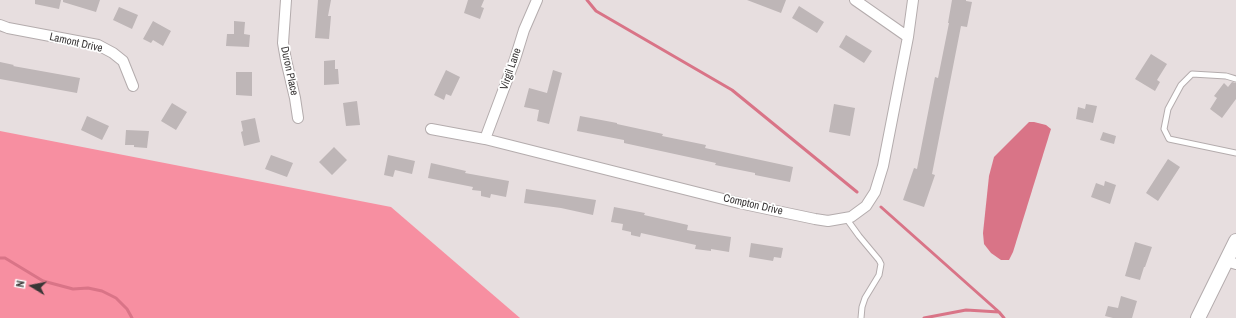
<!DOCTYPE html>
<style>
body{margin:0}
#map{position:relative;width:1236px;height:318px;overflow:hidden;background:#e7dedf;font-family:"Archivo Narrow",sans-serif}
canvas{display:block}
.north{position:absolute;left:12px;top:266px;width:40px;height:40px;-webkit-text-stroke:3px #fff;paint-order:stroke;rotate:280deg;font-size:11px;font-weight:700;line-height:16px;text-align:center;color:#393636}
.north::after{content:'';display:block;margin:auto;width:14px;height:18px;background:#393636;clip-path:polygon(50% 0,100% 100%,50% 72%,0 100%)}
</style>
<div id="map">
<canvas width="1236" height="318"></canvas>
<div class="north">N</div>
</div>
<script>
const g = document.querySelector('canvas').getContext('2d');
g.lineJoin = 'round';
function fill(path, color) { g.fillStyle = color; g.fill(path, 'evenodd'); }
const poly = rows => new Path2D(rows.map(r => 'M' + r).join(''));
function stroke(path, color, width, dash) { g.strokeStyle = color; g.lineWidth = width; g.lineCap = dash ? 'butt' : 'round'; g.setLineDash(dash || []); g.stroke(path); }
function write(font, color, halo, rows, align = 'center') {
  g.font = font + ' "Archivo Narrow",sans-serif'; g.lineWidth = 3.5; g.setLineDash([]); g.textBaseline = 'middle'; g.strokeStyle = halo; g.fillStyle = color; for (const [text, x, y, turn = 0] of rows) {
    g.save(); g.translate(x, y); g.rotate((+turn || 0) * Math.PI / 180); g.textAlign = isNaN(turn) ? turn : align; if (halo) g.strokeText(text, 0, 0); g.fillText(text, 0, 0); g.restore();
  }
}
const forest = poly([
 [0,131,391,207,520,318,0,318]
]);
const water = poly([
 [1029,122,1034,122,1046,125,1051,129,1013,252,1009,260,1001,260,991,253,984,244,983,233,989,176,994,157]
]);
const stream = poly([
 [587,0,596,11,732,90,857,192],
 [881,207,999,312,1004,318],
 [0,258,5,258,43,281,73,289,88,288,102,291,116,298,127,309,132,318],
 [924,318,966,310,999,312]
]);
const building = poly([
 [35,0,61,0,59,9,35,4],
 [63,0,100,0,96,12,63,2],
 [318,0,331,0,328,16,331,16,329,39,315,38],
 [468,0,484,0,481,7,484,8,480,19,464,13],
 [747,0,786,0,781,13],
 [952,0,966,0,966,1,972,2,967,27,961,26,932,174,935,175,924,207,903,200,914,168,917,169,935,77,938,78,949,23,948,23],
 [799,6,824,22,817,33,792,18],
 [119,7,138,15,132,29,113,20],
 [153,21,171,31,163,46,153,40,151,43,143,39],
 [234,21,245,22,244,34,250,35,249,47,226,46,227,34,234,34],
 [846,35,872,51,864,63,839,47],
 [1151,54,1167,64,1157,80,1160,82,1155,91,1135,79],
 [335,60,335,69,338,69,339,84,324,85,324,61],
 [0,62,14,65,13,66,80,78,77,93,0,79],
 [446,70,460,77,451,96,446,94,444,100,434,95],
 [553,70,562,73,549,124,537,121,539,110,524,107,529,88,547,93],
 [236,72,252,72,252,96,236,95],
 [1232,82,1236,83,1236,99,1222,118,1210,109,1217,98,1214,96,1224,83,1228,87],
 [357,101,360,125,346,126,343,103],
 [172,103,187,112,176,130,161,121],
 [834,104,855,108,850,136,829,132],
 [1086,104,1097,106,1093,123,1076,119,1078,107,1085,109],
 [87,116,109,126,102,140,81,130],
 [580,116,617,123,617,124,663,134,662,136,706,145,705,148,793,167,790,182,755,175,755,173,715,165,716,163,624,143,624,140,577,131],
 [255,118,260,142,244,146,241,132,243,131,241,121],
 [126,130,149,131,147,148,134,147,134,145,125,145],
 [1103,132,1116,136,1114,144,1100,140],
 [334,147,347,160,332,175,319,162],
 [271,155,293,163,287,177,265,169],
 [388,155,415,161,412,174,395,170,393,177,384,175],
 [1168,159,1180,167,1158,201,1146,193],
 [431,163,466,171,465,173,509,181,506,197,491,194,490,198,481,196,481,191,472,190,473,187,428,178],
 [1105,181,1116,185,1110,204,1091,197,1096,183,1104,186],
 [526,189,596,200,593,215,561,208,524,203],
 [614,207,645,213,644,215,688,225,687,230,731,237,729,252,711,249,711,251,695,249,696,245,641,233,640,237,631,235,631,232,622,230,623,224,611,222],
 [1135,242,1152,247,1145,267,1144,267,1140,280,1125,276],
 [751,243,783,248,781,258,774,257,773,261,749,257],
 [1121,296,1137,301,1132,318,1113,318,1105,316,1108,306,1118,308]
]);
const lane = poly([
 [1236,79,1226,76,1192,74,1181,85,1168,109,1164,129,1169,139,1236,153],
 [846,218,859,236,879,260,881,264,879,275,865,298,862,307,861,318]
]);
const street = poly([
 [286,0,283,43,286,60,295,98,298,118],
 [855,0,908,37],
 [0,25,8,28,98,45,113,53,123,61,133,86],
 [431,129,485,139,739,203,815,219,828,221,851,217,866,206,875,192,883,166,908,37,913,0],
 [485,139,515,59,524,30,537,0],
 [1226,261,1236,264]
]);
const secondary = poly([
 [1198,318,1236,241]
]);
const streetNames = [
 ["Lamont Drive",76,43,13],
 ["Virgil Lane",511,69,-71],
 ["Duron Place",289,71,78],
 ["Compton Drive",753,205,13]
];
fill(forest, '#f78fa1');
fill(water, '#d97487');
stroke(stream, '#d97487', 3);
fill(building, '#beb6b7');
stroke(lane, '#b4acad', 7);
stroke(street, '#b4acad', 12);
stroke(secondary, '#b4acad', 16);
stroke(lane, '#fff', 5);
stroke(street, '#fff', 10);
stroke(secondary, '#fff', 14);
write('11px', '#393636', '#fff', streetNames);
</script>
